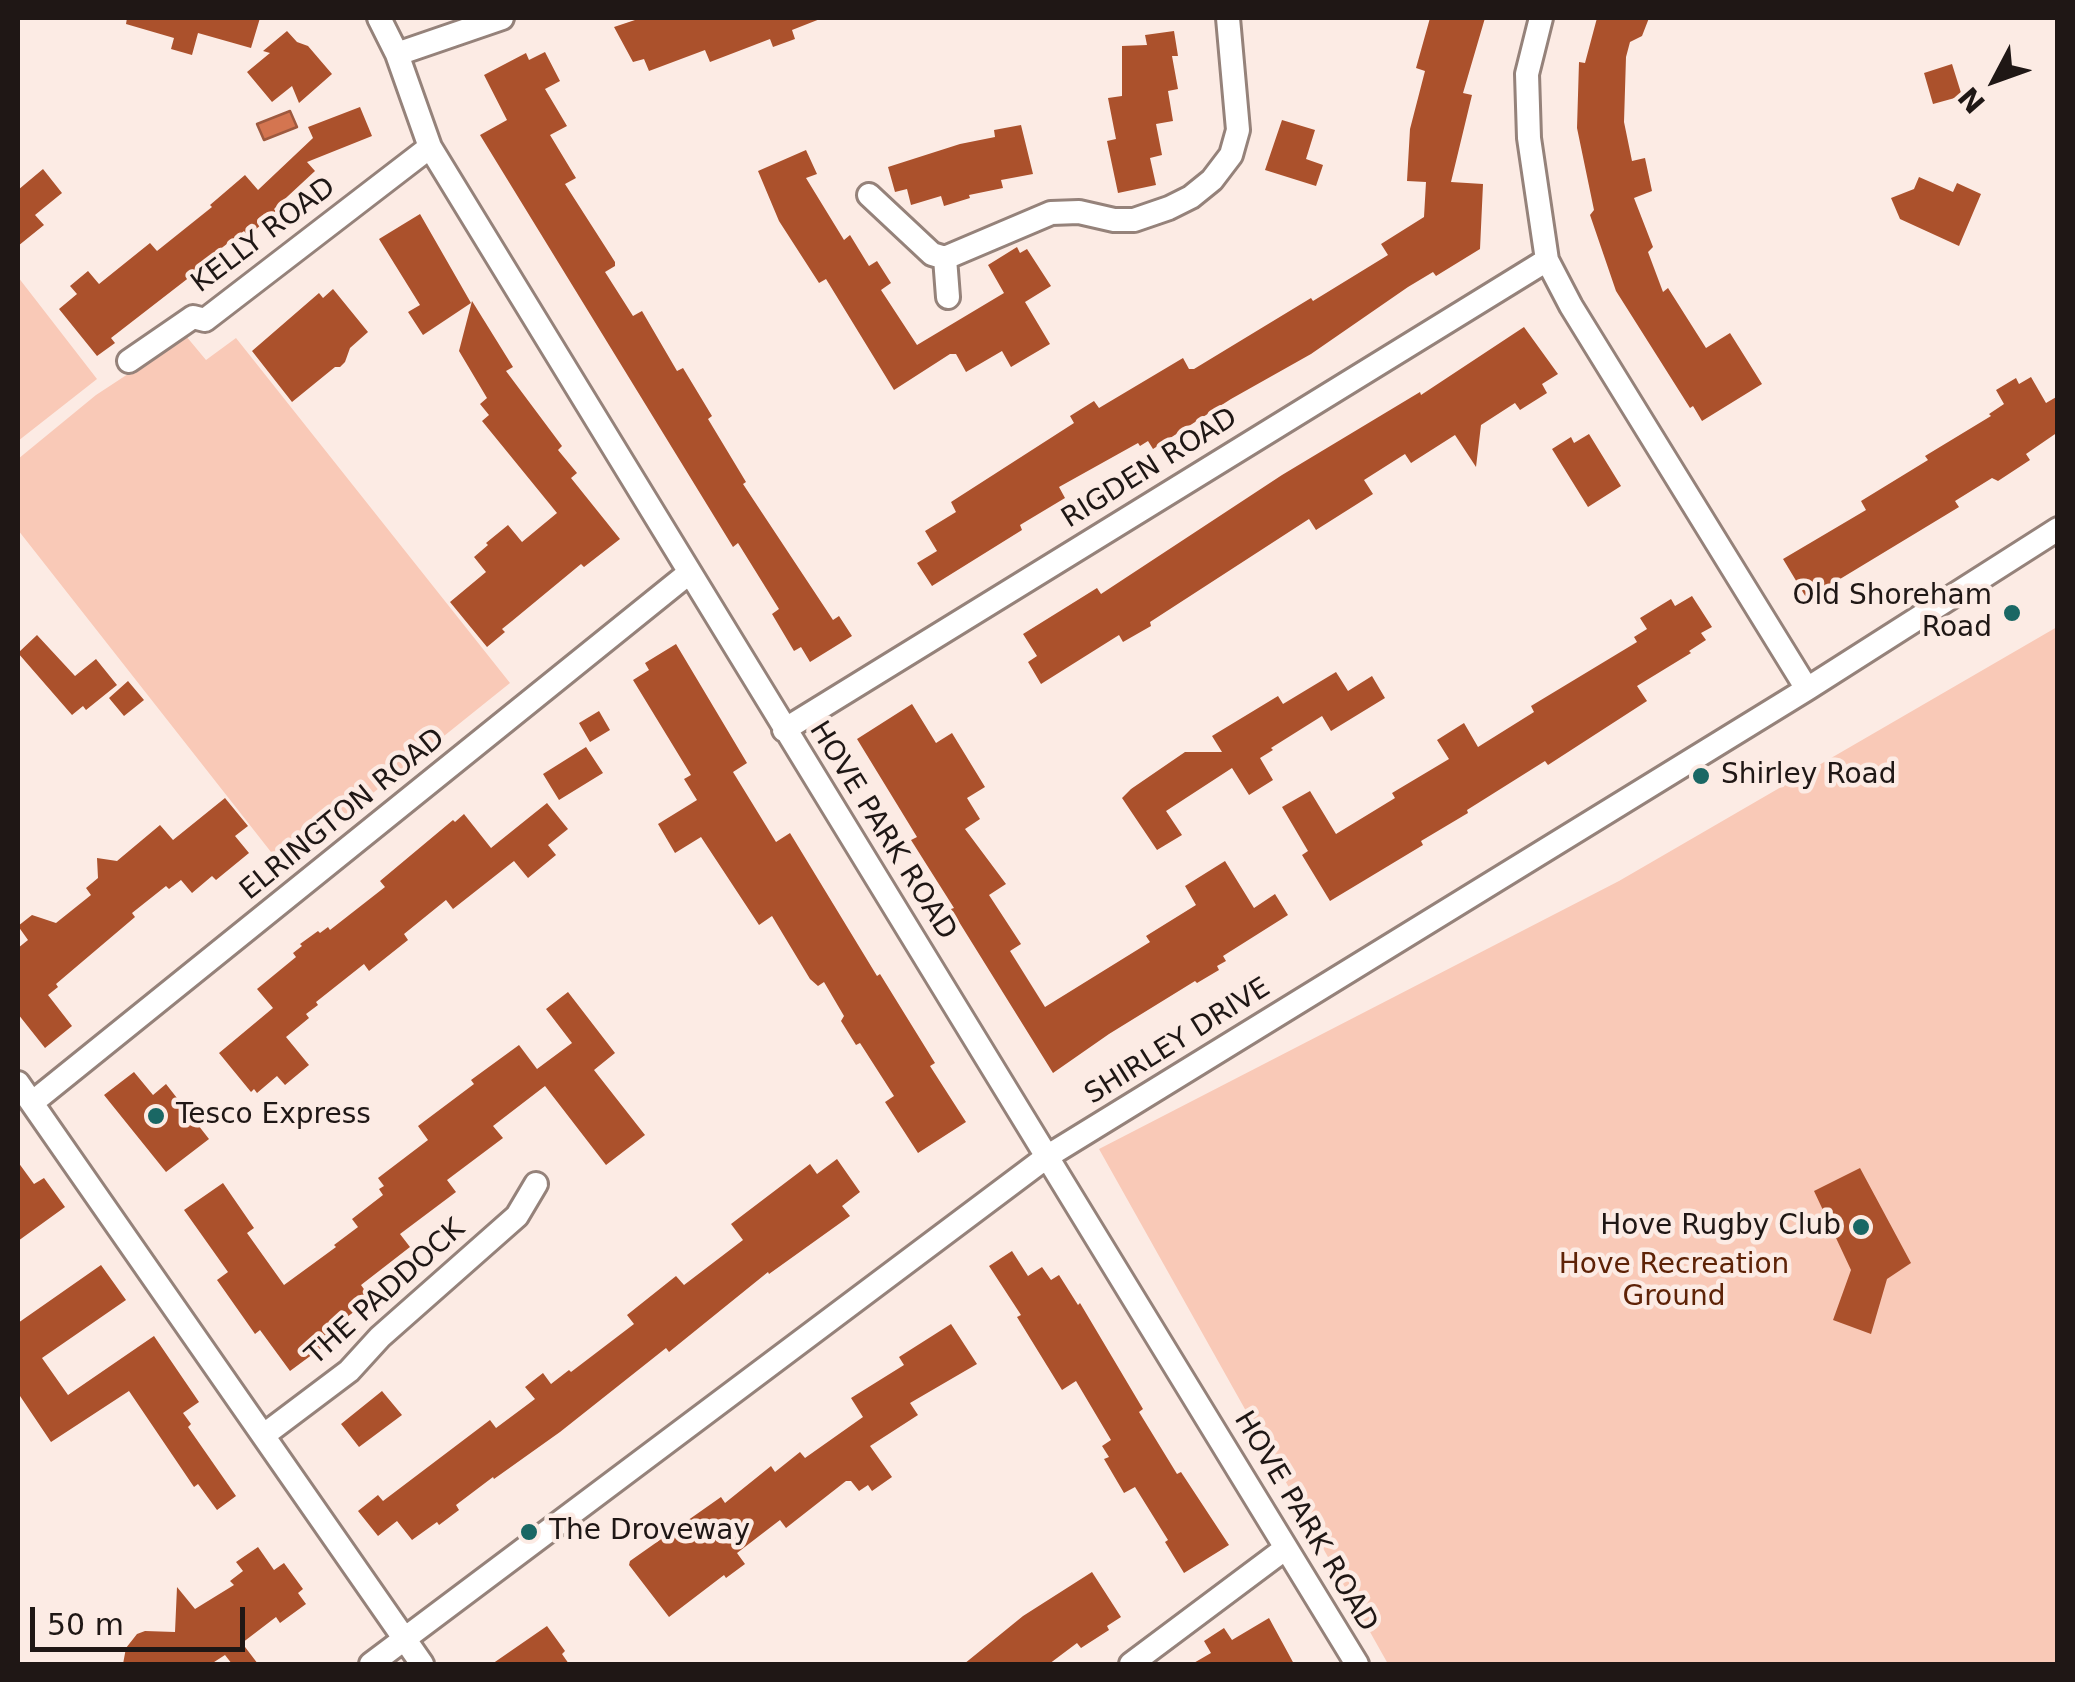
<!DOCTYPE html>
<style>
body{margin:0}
#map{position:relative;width:2075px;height:1682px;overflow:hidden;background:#fcebe4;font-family:"DejaVu Sans",sans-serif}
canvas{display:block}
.frame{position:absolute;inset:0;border:20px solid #1f1715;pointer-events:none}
.north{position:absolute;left:1945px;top:30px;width:100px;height:100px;-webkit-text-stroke:8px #fcebe4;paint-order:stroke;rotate:229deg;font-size:28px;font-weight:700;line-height:40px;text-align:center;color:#1f1715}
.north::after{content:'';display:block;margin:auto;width:35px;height:45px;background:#1f1715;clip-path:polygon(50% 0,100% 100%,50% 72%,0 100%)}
.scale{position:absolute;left:30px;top:1607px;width:215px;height:45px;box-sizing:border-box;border:5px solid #1f1715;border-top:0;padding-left:12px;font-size:30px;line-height:35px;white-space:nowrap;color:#1f1715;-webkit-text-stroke:8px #fcebe4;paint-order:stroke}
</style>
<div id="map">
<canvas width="2075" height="1682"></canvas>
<div class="frame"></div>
<div class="north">N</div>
<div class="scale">50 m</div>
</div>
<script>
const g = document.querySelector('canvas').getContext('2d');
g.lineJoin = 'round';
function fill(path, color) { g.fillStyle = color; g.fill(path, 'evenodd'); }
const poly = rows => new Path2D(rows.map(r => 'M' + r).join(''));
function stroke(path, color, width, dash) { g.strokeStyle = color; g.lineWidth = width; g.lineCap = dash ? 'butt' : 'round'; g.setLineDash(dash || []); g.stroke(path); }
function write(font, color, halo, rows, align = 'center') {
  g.font = font + ' "DejaVu Sans",sans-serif'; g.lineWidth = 9; g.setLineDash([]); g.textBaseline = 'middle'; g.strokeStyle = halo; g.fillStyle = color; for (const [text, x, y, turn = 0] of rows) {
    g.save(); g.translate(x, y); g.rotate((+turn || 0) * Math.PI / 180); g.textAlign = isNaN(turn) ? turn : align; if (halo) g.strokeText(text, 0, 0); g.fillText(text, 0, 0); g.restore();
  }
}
const green = poly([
 [18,277,97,379,18,441],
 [186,336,206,360,236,338,510,683,282,866,18,530,18,459,96,395],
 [2057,627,2057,1664,1388,1664,1099,1149,1619,881]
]);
const water = poly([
 [290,111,297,127,264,140,257,124,290,111]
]);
const building = poly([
 [127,18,260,18,251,48,198,33,192,55,171,49,174,38,126,24],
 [641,18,820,18,820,19,792,30,795,39,773,47,770,39,710,62,705,50,649,71,644,59,633,62,614,27],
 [1430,18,1485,18,1463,93,1472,95,1451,182,1483,184,1480,249,1436,276,1433,272,1408,287,1311,354,1231,399,1153,449,1148,441,1140,446,1138,443,1059,487,1065,498,1020,525,1022,530,932,586,917,563,937,551,925,531,956,512,951,502,1074,423,1070,416,1094,401,1099,408,1183,358,1189,369,1194,369,1311,298,1313,301,1388,255,1381,244,1424,217,1426,182,1407,181,1410,129,1425,71,1416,68],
 [1597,18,1649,18,1642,36,1630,42,1626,57,1624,122,1632,161,1645,158,1652,191,1634,198,1653,247,1648,252,1663,292,1668,288,1706,348,1730,333,1762,384,1702,421,1693,406,1690,408,1616,291,1590,215,1594,210,1577,128,1579,62,1585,63],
 [287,31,297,42,308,46,332,74,299,103,292,86,272,102,247,72,270,53,263,51],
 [1174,31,1178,56,1172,56,1178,89,1168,91,1173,121,1156,124,1162,155,1150,158,1156,185,1118,193,1107,141,1116,139,1108,98,1122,96,1122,46,1147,45,1145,35],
 [545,52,560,81,545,89,567,126,550,135,576,178,565,184,615,262,615,266,605,272,633,316,642,311,677,371,683,368,712,416,708,419,746,482,743,484,833,620,839,616,852,636,810,662,801,647,794,651,772,614,779,609,738,543,733,547,480,135,507,120,484,75,526,53,529,60],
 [1952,64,1962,96,1933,104,1924,73],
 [360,107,372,136,307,162,315,171,274,209,276,212,248,236,244,231,211,256,213,259,111,338,115,343,97,356,59,309,77,294,70,286,88,271,99,284,150,243,157,251,212,207,210,205,245,175,258,190,313,138,308,127],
 [1282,120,1315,130,1306,159,1323,165,1316,186,1265,170],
 [1021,125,1033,174,1001,180,1003,188,969,195,970,198,944,206,941,196,911,205,907,189,895,192,888,167,960,144,995,137,994,130],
 [806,150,817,174,806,178,844,240,850,235,869,266,877,261,891,283,881,290,917,345,1004,293,988,265,1017,247,1020,253,1027,249,1051,286,1025,302,1050,344,1011,367,1002,351,966,372,956,354,950,354,894,390,826,279,819,283,779,221,758,171],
 [43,169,62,193,35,215,44,225,18,246,18,190],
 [1919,177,1953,192,1957,183,1981,194,1959,246,1900,219,1891,198,1914,189],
 [420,214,471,303,423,335,408,312,420,305,379,239],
 [333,289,368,332,350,348,345,362,340,367,335,367,292,402,252,351,319,293,323,298],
 [472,301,513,367,506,371,562,446,558,450,577,473,571,478,620,539,584,567,581,564,512,621,502,629,505,632,487,647,450,602,486,572,474,557,488,545,486,543,508,525,522,542,557,513,482,421,489,415,480,404,487,398,459,351],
 [1524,327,1558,374,1542,384,1547,393,1520,410,1515,403,1481,425,1476,467,1455,435,1411,463,1405,454,1364,480,1373,494,1316,530,1309,519,1150,622,1151,626,1123,642,1119,635,1041,684,1028,662,1037,656,1023,634,1097,588,1101,594,1282,475,1420,392,1421,395],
 [2031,377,2046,403,2058,396,2058,432,2026,454,2030,460,1998,481,1992,478,1955,501,1959,507,1807,599,1783,559,1866,510,1861,501,1928,460,1925,456,1991,416,1989,414,2004,404,1996,390,2016,378,2019,384],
 [1589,434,1621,486,1588,507,1552,449,1571,437,1574,443],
 [1692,596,1712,627,1701,633,1706,640,1689,651,1691,653,1637,686,1647,701,1548,765,1545,761,1467,810,1468,813,1421,841,1423,845,1330,901,1302,855,1308,851,1282,807,1310,791,1336,834,1395,798,1392,793,1449,759,1437,740,1464,723,1478,747,1534,712,1531,706,1637,642,1634,637,1647,629,1640,618,1671,599,1675,606],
 [37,635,75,676,96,659,117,685,86,710,83,706,72,715,18,653],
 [676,644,747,763,733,772,776,842,790,833,877,976,880,974,935,1063,930,1066,966,1122,918,1153,885,1102,894,1096,860,1043,856,1045,841,1021,844,1016,824,982,818,986,810,979,772,916,759,925,701,837,675,853,658,824,697,800,684,779,691,775,633,680,649,670,645,663],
 [1336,672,1348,691,1372,676,1385,698,1331,731,1322,716,1271,748,1273,750,1260,758,1273,780,1249,795,1232,768,1166,811,1182,835,1157,850,1122,798,1131,789,1185,752,1222,752,1212,736,1278,696,1283,704],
 [128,681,144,700,124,716,109,698],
 [912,704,936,743,952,733,985,787,967,798,980,819,965,829,1006,884,989,895,1021,944,1010,951,1045,1007,1150,942,1146,936,1196,905,1185,886,1225,861,1254,908,1275,894,1288,915,1223,956,1226,961,1217,966,1219,970,1197,983,1195,981,1109,1034,1053,1073,951,909,954,908,911,840,917,837,857,739],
 [599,711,610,730,590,742,579,723],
 [586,747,603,773,559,800,543,774],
 [225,798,248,826,235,836,249,853,216,880,212,876,192,893,181,880,169,889,166,886,132,913,135,917,56,984,58,987,48,995,72,1026,45,1048,18,1014,18,948,28,940,18,926,32,915,56,923,91,895,86,888,98,878,97,858,117,861,160,825,173,840],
 [547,803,568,829,548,845,556,855,528,878,514,861,453,909,446,900,404,934,408,940,369,971,364,964,316,1002,318,1005,306,1014,309,1018,286,1037,309,1065,285,1085,277,1076,257,1093,254,1089,251,1092,219,1053,273,1008,257,989,296,957,293,953,302,946,300,944,318,931,320,933,328,927,330,930,385,887,380,881,453,820,455,822,464,814,491,848],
 [568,992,615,1053,594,1070,645,1135,606,1165,545,1086,493,1126,503,1138,447,1180,456,1192,400,1234,410,1247,361,1285,371,1299,327,1332,332,1340,290,1371,260,1330,255,1334,217,1280,228,1272,184,1210,223,1183,254,1228,247,1233,284,1285,336,1247,334,1245,358,1227,352,1219,383,1195,379,1189,384,1186,378,1178,428,1140,418,1126,474,1084,471,1080,519,1045,537,1069,572,1043,546,1009],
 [134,1072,153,1095,166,1084,209,1139,166,1172,104,1095],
 [837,1159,860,1192,842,1206,850,1216,769,1274,768,1272,669,1352,666,1348,560,1432,494,1479,493,1477,456,1505,459,1510,439,1525,437,1522,412,1540,397,1521,378,1536,358,1511,378,1495,383,1501,490,1420,496,1428,535,1399,525,1387,543,1373,551,1384,569,1370,571,1372,634,1324,627,1315,676,1276,684,1285,743,1240,731,1224,810,1164,817,1174],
 [18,1162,34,1184,44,1178,65,1207,18,1241],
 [1860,1168,1911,1263,1887,1279,1871,1334,1833,1320,1851,1270,1814,1191],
 [1012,1251,1028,1276,1042,1267,1051,1280,1059,1275,1078,1305,1080,1303,1143,1409,1139,1412,1177,1474,1181,1472,1229,1545,1184,1573,1165,1542,1168,1540,1135,1487,1124,1493,1104,1459,1109,1457,1102,1446,1111,1440,1076,1381,1062,1390,1017,1317,1021,1315,989,1266],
 [101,1265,126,1300,42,1358,68,1395,154,1336,199,1402,183,1413,191,1424,188,1427,236,1496,217,1510,198,1484,194,1487,129,1391,51,1442,18,1393,18,1323],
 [951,1324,977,1364,910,1403,918,1415,870,1446,892,1477,872,1491,868,1485,859,1491,851,1481,846,1481,786,1528,780,1520,737,1553,745,1564,726,1578,724,1575,669,1617,629,1565,630,1561,721,1497,725,1503,771,1466,775,1472,800,1452,805,1458,863,1417,851,1398,904,1365,899,1357],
 [382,1391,402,1415,359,1447,341,1424],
 [258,1547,274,1570,284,1563,303,1589,298,1593,306,1604,280,1623,276,1617,242,1643,258,1664,232,1664,225,1655,211,1664,123,1664,126,1648,137,1634,145,1631,175,1632,177,1587,195,1609,234,1585,230,1581,243,1571,236,1562],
 [1092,1572,1121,1617,1107,1626,1109,1630,1081,1648,1077,1643,1049,1664,964,1664,1023,1616],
 [1269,1618,1294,1664,1192,1664,1211,1653,1204,1641,1224,1628,1232,1640],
 [547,1626,565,1651,562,1654,569,1664,492,1664]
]);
const minor = poly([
 [379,18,397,54,430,147,1357,1664],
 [1541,18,1527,74,1529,138,1547,260,1571,306,1807,689],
 [397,54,502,18],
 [869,195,932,254,945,258,1051,213,1079,212,1114,220,1134,220,1169,208,1191,197,1212,180,1231,155,1238,130,1228,18],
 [945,258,948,297],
 [129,361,193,317,205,320,430,147],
 [784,730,1547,260],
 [18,1083,422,1664],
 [33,1102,689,573],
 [264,1435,349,1371,380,1337,517,1216,536,1184],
 [371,1664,1048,1156,1807,689,2058,529],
 [1131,1664,1286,1548]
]);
const markers = [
 [2012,613,10,"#1a6764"],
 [1701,776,10,"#1a6764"],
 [156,1116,10,"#1a6764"],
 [1861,1227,10,"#1a6764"],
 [529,1532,10,"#1a6764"]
];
const streetNames = [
 ["KELLY ROAD",264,236,-37],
 ["RIGDEN ROAD",1150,469,-32],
 ["ELRINGTON ROAD",343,815,-39],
 ["HOVE PARK ROAD",882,831,58],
 ["SHIRLEY DRIVE",1178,1042,-32],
 ["THE PADDOCK",386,1293,-42],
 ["HOVE PARK ROAD",1305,1522,59]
];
const poiNames = [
 ["Old Shoreham",1992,597,"right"],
 ["Road",1992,629,"right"],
 ["Shirley Road",1721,776],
 ["Tesco Express",176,1116],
 ["Hove Rugby Club",1841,1227,"right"],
 ["The Droveway",549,1532]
];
const parkNames = [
 ["Hove Recreation",1674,1266],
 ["Ground",1674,1298]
];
fill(green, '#f9c9b7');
fill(water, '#d47550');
stroke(water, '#9e593e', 2.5);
fill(building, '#ab512c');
stroke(minor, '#95827a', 28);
stroke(minor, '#fff', 22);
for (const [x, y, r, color] of markers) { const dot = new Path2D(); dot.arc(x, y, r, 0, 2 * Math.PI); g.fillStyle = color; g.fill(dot); stroke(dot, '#fcebe4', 4); }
write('28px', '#1f1715', '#fcebe4', streetNames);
write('28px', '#1f1715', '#fcebe4', poiNames, 'left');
write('28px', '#5e2206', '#fcebe4', parkNames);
</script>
